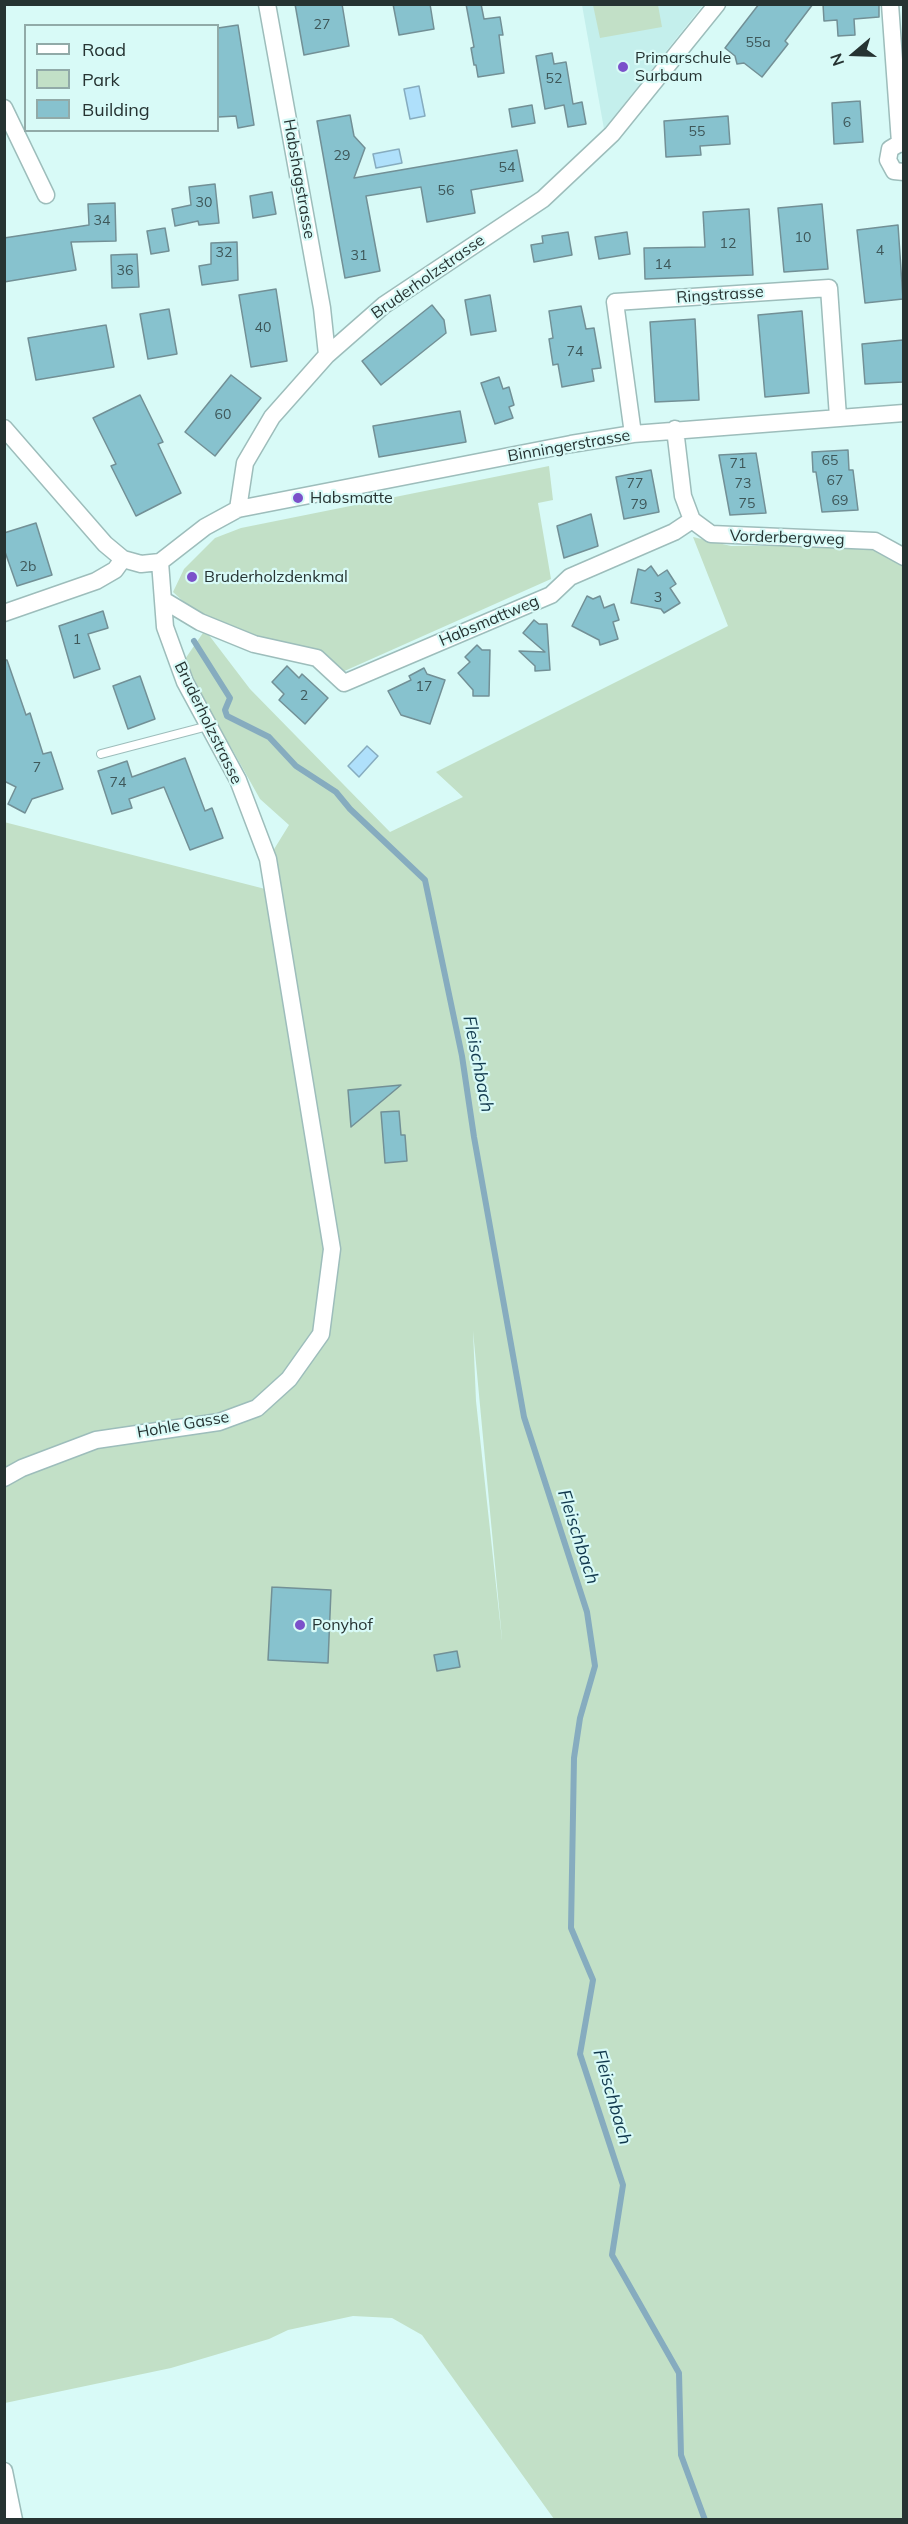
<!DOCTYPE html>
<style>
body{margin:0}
#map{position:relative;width:908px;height:2524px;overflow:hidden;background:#d8faf7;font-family:Mulish,sans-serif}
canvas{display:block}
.frame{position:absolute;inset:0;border:6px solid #263332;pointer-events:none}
.legend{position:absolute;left:24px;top:24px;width:195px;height:108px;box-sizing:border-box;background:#d8faf7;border:2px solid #91aaa8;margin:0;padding:8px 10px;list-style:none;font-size:18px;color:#263332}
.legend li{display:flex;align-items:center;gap:12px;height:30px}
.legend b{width:30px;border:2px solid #91aaa8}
.north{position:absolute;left:824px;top:24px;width:60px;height:60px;-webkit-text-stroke:4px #d8faf7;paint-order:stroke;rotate:251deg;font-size:16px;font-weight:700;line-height:24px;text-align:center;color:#263332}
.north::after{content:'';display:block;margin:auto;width:21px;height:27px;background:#263332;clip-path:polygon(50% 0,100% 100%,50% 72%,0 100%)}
</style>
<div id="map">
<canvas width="908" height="2524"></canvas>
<div class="frame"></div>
<ul class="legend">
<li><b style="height:8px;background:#fff"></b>Road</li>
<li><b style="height:16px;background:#c2e0c7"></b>Park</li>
<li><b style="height:16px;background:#87c2ce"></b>Building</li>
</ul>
<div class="north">N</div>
</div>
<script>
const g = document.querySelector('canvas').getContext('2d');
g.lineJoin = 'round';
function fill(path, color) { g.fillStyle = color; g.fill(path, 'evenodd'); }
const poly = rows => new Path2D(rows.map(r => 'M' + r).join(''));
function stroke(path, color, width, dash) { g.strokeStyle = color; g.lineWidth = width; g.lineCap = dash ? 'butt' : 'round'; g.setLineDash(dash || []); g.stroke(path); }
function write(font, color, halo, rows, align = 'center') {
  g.font = font + ' Mulish,sans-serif'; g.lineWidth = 4.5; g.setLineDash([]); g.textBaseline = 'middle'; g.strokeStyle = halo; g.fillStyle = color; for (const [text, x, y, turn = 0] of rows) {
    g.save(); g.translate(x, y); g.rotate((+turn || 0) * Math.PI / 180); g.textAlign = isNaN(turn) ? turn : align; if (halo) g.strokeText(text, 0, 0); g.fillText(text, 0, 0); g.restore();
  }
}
const built = poly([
 [582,5,703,5,604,129]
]);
const green = poly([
 [593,5,658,5,662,27,600,38],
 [549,466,553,500,538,503,551,579,340,673,200,617,173,592,184,569,215,538,241,528],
 [693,537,731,546,843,545,880,551,903,566,903,2519,554,2519,422,2335,392,2318,353,2316,288,2330,269,2339,171,2368,5,2403,4,822,273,891,268,859,289,825,260,799,183,662,205,630,250,689,390,832,463,797,436,772,728,626],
 [473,1331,502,1639,502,1640,476,1401]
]);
const water = poly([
 [419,86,425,116,410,119,404,89,419,86],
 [399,149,402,163,376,168,373,154,399,149],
 [367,746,378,756,359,777,348,766,367,746]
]);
const stream = poly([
 [194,641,230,698,225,710,227,716,269,737,296,766,336,792,350,809,425,880,462,1056,474,1137,524,1417,587,1612,595,1666,580,1718,574,1758,571,1928,593,1980,580,2054,623,2185,612,2255,679,2373,681,2455,705,2520]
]);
const building = poly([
 [295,4,342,4,349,46,304,55,295,4],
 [393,4,430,4,434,29,399,35,393,4],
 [466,4,481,4,484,19,500,17,503,35,499,35,504,73,478,77,476,65,474,65,471,48,474,47,466,4],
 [759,4,813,4,785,41,788,44,762,77,744,63,737,64,735,56,725,48,759,4],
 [823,4,879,4,879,17,854,19,855,35,838,36,837,20,824,21,823,4],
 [238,25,254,125,238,128,236,116,218,117,218,28,238,25],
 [552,53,554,64,566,62,573,104,582,102,586,124,568,127,564,105,545,109,536,56,552,53],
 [860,101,863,142,834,144,832,103,860,101],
 [532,105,535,123,512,127,509,109,532,105],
 [350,115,354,136,365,148,354,178,517,150,523,181,471,190,475,213,427,222,421,187,366,196,380,271,345,278,317,121,350,115],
 [728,116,730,144,700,146,701,155,666,157,664,121,728,116],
 [215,184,219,223,199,225,198,221,175,226,172,209,191,205,189,187,215,184],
 [272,192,276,214,253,218,250,196,272,192],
 [115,203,116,241,71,242,76,270,4,282,4,238,89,225,88,204,115,203],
 [822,204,828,269,784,272,778,208,822,204],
 [749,209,753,275,645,279,644,248,705,247,703,212,749,209],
 [898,225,903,299,865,303,857,230,898,225],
 [165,228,169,251,151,254,147,231,165,228],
 [568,232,572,255,534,262,531,245,543,243,542,236,568,232],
 [627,232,630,254,599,259,595,237,627,232],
 [237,242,238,280,202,285,199,266,211,264,211,243,237,242],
 [137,254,139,287,112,288,111,255,137,254],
 [276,289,287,361,251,367,239,295,276,289],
 [490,295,496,331,471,335,465,300,490,295],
 [432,305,444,320,446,333,381,385,362,361,432,305],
 [581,306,586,329,594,328,601,368,592,369,594,381,562,387,558,364,553,365,549,339,553,338,549,311,581,306],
 [169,309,177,354,148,359,140,314,169,309],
 [802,311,809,393,765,397,758,315,802,311],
 [695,319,699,400,655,402,650,322,695,319],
 [106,325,114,367,36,380,28,338,106,325],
 [903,340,903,382,865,384,862,344,903,340],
 [231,375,261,398,215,456,185,432,231,375],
 [499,377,503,389,509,387,514,405,509,407,513,418,495,424,481,383,499,377],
 [140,395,163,442,158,444,181,493,136,516,111,466,116,464,93,418,140,395],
 [460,411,466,442,379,457,373,426,460,411],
 [848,450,849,470,853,470,858,510,822,512,816,472,813,472,812,452,848,450],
 [756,453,766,513,730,515,719,455,756,453],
 [651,470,659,512,624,519,616,477,651,470],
 [591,514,598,546,564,558,557,526,591,514],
 [36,523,52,575,17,586,4,549,4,533,36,523],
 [651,566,658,576,667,570,676,584,670,588,680,603,664,613,661,609,631,603,638,569,645,571,651,566],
 [587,596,593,599,600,596,604,608,614,604,619,620,613,622,618,639,600,645,599,640,572,626,587,596],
 [103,611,108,628,88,634,100,669,74,678,59,626,103,611],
 [534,620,539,624,547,624,550,670,535,671,535,666,519,651,545,652,523,633,534,620],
 [477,645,482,650,490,650,489,696,473,696,473,690,458,673,470,662,465,657,477,645],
 [4,660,7,660,26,715,30,713,43,754,51,752,63,789,32,799,25,813,8,804,16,787,4,781,4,660],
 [287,666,299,678,302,674,328,698,305,724,279,700,284,694,272,682,287,666],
 [424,668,427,674,445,680,430,724,401,715,388,691,411,680,409,676,424,668],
 [140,676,155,719,128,729,113,686,140,676],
 [185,758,205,811,212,808,223,838,190,850,164,787,129,799,132,808,112,814,98,771,127,761,132,777,185,758],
 [401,1085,351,1127,348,1090,401,1085],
 [399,1111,401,1135,405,1135,407,1161,385,1163,381,1112,399,1111],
 [272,1587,331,1590,328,1663,268,1660,272,1587],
 [457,1651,460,1667,437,1671,434,1655,457,1651]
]);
const lane = poly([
 [101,754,208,726]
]);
const street = poly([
 [267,4,322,308,327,355],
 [890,4,900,143],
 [4,108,46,195],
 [904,144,900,143,890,149,888,160,894,171,904,172],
 [4,428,105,544,123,559,141,564,160,562,205,527,238,509,571,444,633,434,904,413],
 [675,429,683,496,692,520,711,534,875,541,904,557],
 [633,434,615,302,829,288,838,417],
 [238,509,245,463,272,417,327,355,384,305,543,199,612,134,717,4],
 [165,601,200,622,254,644,317,658,344,683,551,595,570,577,674,532,692,520],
 [4,613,96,581,115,570,123,559],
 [4,1478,22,1468,96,1440,219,1422,257,1408,289,1379,321,1334,332,1249,268,859,238,780,185,682,165,627,160,562],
 [4,2471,14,2520]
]);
const markers = [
 [623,67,6,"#7b51ca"],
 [298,498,6,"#7b51ca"],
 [192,577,6,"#7b51ca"],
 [300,1625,6,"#7b51ca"]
];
const numberNames = [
 ["27",322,25],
 ["55a",758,43],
 ["52",554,79],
 ["6",847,123],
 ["55",697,132],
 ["29",342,156],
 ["54",507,168],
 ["56",446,191],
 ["30",204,203],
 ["34",102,221],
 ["10",803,238],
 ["12",728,244],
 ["4",880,251],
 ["32",224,253],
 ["31",359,256],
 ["14",663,265],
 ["36",125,271],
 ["40",263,328],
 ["74",575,352],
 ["60",223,415],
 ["65",830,461],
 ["71",738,464],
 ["67",835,481],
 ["77",635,484],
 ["73",743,484],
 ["69",840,501],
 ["75",747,504],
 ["79",639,505],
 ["2b",28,567],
 ["3",658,598],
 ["1",77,640],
 ["17",424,687],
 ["2",304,696],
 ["7",37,768],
 ["74",118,783]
];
const poiNames = [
 ["Primarschule",635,58],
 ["Surbaum",635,76],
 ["Habsmatte",310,498],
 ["Bruderholzdenkmal",204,577],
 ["Ponyhof",312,1625]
];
const streetNames = [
 ["Habshagstrasse",299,179,80],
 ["Bruderholzstrasse",428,277,-35],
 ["Ringstrasse",720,295,-4],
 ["Binningerstrasse",569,446,-10],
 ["Vorderbergweg",787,538,2],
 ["Habsmattweg",489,621,-23],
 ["Bruderholzstrasse",208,723,64],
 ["Hohle Gasse",183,1425,-10]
];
const waterNames = [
 ["Fleischbach",478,1064,79],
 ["Fleischbach",578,1537,72],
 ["Fleischbach",612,2097,74]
];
fill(built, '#c4efec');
fill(green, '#c2e0c7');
fill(water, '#afe0fb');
stroke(water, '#86acbf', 1.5);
stroke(stream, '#86acbf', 6);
fill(building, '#87c2ce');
stroke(building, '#729096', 1.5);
stroke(lane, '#9dbdbb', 10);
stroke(street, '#9dbdbb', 19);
stroke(lane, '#fff', 8);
stroke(street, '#fff', 16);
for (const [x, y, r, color] of markers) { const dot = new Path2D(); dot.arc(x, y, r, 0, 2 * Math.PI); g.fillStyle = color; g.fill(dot); stroke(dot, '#d8faf7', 2); }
write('14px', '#3e5759', null, numberNames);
write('16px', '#263332', '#d8faf7', poiNames, 'left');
write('16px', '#263332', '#d8faf7', streetNames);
write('italic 18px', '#10384c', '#d8faf7', waterNames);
</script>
